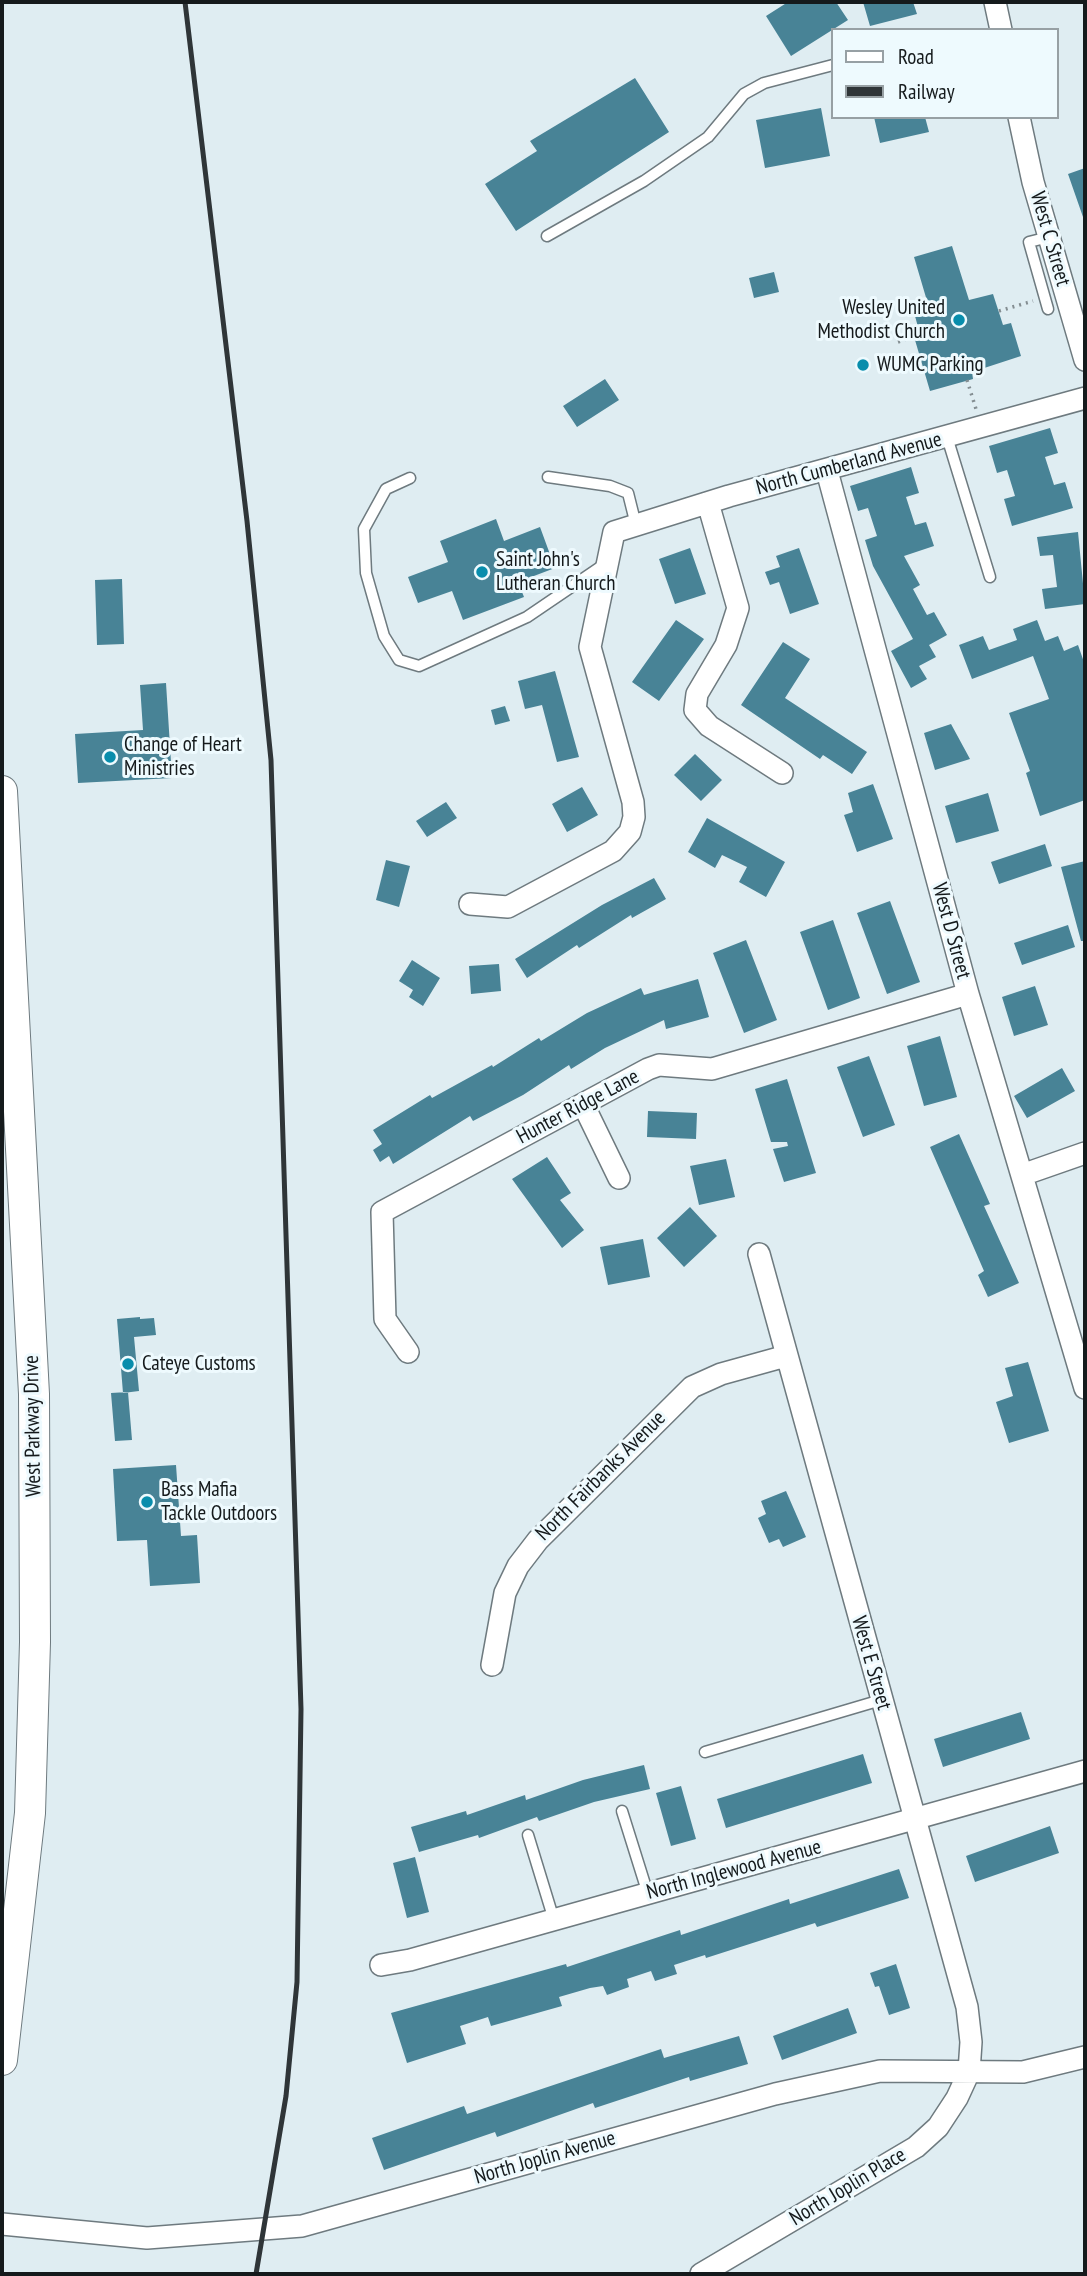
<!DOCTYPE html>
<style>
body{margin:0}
#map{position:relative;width:1087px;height:2276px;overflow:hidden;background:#dfedf2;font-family:"PT Sans Narrow",sans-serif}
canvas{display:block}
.frame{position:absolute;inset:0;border:4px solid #151a1c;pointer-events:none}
.legend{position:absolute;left:831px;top:28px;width:228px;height:91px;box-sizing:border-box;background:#eefafe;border:2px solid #97a0a4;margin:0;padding:9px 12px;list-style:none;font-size:21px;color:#151a1c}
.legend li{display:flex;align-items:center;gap:14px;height:35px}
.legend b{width:35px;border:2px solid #97a0a4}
</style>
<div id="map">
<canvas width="1087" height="2276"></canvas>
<div class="frame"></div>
<ul class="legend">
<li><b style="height:9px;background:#fff"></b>Road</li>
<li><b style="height:9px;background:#2f3538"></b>Railway</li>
</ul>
</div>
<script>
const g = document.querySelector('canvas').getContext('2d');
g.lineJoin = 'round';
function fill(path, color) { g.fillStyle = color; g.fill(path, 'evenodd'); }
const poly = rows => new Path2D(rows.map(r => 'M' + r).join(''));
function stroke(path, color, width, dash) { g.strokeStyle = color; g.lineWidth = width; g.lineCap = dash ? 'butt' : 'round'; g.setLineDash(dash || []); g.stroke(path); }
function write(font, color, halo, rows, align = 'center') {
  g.font = font + ' "PT Sans Narrow",sans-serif'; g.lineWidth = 6; g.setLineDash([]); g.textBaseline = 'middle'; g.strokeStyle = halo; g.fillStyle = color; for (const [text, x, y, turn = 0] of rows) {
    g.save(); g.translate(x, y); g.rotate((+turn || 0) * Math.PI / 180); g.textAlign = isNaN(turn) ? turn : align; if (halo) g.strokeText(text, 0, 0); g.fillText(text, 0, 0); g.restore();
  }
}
const building = poly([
 [788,2,836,2,848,20,791,56,766,16],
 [863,2,913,2,917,14,870,26],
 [635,78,669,132,516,231,485,184,537,151,530,141],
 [821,108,830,156,765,168,756,120],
 [874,117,925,117,929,132,880,143],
 [1085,168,1085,217,1083,217,1068,174],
 [952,246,969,300,993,294,1003,325,1011,323,1021,356,972,372,973,379,930,391,915,340,921,338,915,316,930,311,914,257],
 [774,272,779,292,754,298,749,278],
 [605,379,619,400,577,427,563,406],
 [1050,428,1058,453,1045,457,1054,485,1065,482,1073,508,1012,526,1004,499,1015,496,1007,470,997,473,989,446],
 [911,467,919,493,906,497,915,525,926,522,934,546,904,556,920,585,913,589,927,615,934,612,947,635,929,645,936,657,919,666,927,679,911,688,891,651,913,639,873,566,865,540,877,536,868,508,858,511,850,486],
 [496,519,504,541,540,527,555,568,518,582,524,597,463,620,452,591,418,603,408,577,448,562,440,541],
 [1078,532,1085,604,1045,609,1042,589,1057,587,1053,555,1040,556,1037,537],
 [690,548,706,594,675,604,659,559],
 [799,548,819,604,790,614,779,582,770,585,765,572,780,567,776,556],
 [122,579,124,644,97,645,95,580],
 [676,620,704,639,659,701,632,682],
 [1037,620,1045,641,1058,636,1064,651,1078,645,1085,665,1085,800,1040,816,1026,773,1030,771,1009,713,1049,699,1033,656,972,679,959,645,983,636,989,650,1017,640,1013,629],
 [783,642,810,659,785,698,867,752,852,774,823,755,820,759,741,705],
 [555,671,579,757,557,762,542,705,525,709,518,681],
 [166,683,172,778,78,783,75,734,143,730,140,685],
 [505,706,510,721,495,725,491,710],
 [951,724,970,759,935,770,924,733],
 [695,754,722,780,701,801,674,775],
 [873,784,893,839,857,852,844,815,853,812,848,793],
 [582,787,598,815,567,832,552,804],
 [988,793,999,831,956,843,945,806],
 [446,802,457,818,427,837,416,821],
 [707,818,785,862,766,897,739,882,747,867,722,855,715,868,688,852],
 [1045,844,1052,866,999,884,991,862],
 [386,860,410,866,399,907,376,900],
 [1085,861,1085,941,1081,941,1061,867],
 [654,878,666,899,632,918,631,915,579,948,577,945,527,978,515,959,602,905],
 [890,901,920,982,887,994,857,913],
 [833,920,860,998,828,1010,800,932],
 [1068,925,1075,947,1022,965,1014,943],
 [746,940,777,1020,744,1033,713,953],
 [412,960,440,978,423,1006,409,997,413,990,399,981],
 [499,964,501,991,471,994,469,966],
 [698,979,709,1017,666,1029,664,1020,605,1048,571,1069,569,1065,523,1095,473,1121,470,1116,393,1164,389,1156,380,1162,373,1150,382,1144,373,1130,430,1095,432,1098,492,1065,493,1067,539,1038,541,1041,587,1013,641,988,644,995],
 [1035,986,1048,1025,1014,1036,1002,997],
 [940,1036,957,1097,924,1106,907,1046],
 [869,1056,895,1125,863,1137,837,1067],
 [1062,1068,1075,1091,1027,1118,1014,1096],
 [787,1079,816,1173,784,1182,773,1149,788,1146,787,1142,771,1142,755,1089],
 [648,1111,697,1113,696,1139,647,1137],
 [959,1134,990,1204,984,1206,1019,1283,988,1297,978,1275,984,1271,930,1147],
 [547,1157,571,1193,560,1200,584,1230,562,1248,512,1179],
 [726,1159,735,1197,699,1205,690,1166],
 [690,1207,717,1236,684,1267,657,1238],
 [643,1239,650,1277,608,1285,600,1247],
 [140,1317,140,1319,154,1318,156,1335,134,1337,139,1391,123,1393,117,1319],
 [1028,1362,1049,1431,1009,1443,996,1402,1013,1396,1005,1368],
 [128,1392,132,1440,115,1441,111,1393],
 [176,1465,181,1536,197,1535,200,1583,150,1586,147,1540,117,1541,113,1469],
 [786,1491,806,1537,783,1547,779,1539,769,1543,758,1518,766,1514,761,1501],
 [1021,1712,1030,1739,943,1767,934,1739],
 [863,1754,872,1783,726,1828,717,1799],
 [644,1765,650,1789,594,1802,539,1821,537,1817,479,1838,478,1835,419,1852,411,1827,466,1811,467,1815,525,1795,526,1800,583,1780],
 [681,1786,696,1839,671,1846,656,1793],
 [1050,1826,1059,1853,975,1882,966,1856],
 [415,1857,429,1912,407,1918,393,1863],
 [899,1869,909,1898,817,1927,815,1923,706,1958,705,1955,674,1965,677,1974,655,1981,651,1971,627,1979,629,1987,607,1995,603,1986,590,1988,559,1997,562,2006,491,2026,488,2017,460,2026,466,2044,407,2063,391,2013,566,1964,567,1967,680,1930,681,1935,789,1899,790,1904],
 [896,1964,910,2008,889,2015,879,1986,875,1987,870,1973],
 [848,2008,857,2033,782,2060,773,2036],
 [739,2036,748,2064,690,2081,689,2077,595,2108,593,2103,497,2137,495,2132,384,2170,372,2138,464,2106,467,2114,661,2049,664,2058]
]);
const path = poly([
 [999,311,1033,301],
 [898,342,920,334],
 [967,380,976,409]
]);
const lane = poly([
 [547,236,644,181,708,137,744,94,764,83,833,65],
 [1048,309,1029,242,1049,237],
 [947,437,990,577],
 [548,477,610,486,628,493,636,525],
 [410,478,386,489,364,529,366,573,384,636,399,660,419,666,527,617,605,564],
 [705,1752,881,1700],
 [622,1811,648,1894],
 [528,1835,554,1920]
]);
const street = poly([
 [995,2,1001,30],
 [1019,117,1033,182,1085,360],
 [827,471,968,994,1085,1388],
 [708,503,738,608,726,645,697,694,695,710,709,726,782,773],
 [470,904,508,907,613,851,630,832,634,817,633,802,590,647,614,532,729,496,1085,398],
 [583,1104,619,1178],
 [1022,1175,1085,1153],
 [408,1352,385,1319,382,1212,648,1069,659,1065,712,1069,968,994],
 [492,1665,505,1593,518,1566,538,1540,692,1387,721,1374,786,1356],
 [381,1965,410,1960,1085,1771],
 [2,2224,147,2238,302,2226,775,2094,880,2071,1023,2072,1085,2057],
 [701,2274,916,2147,938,2127,957,2098,969,2072,971,2042,967,2007,759,1254]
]);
const secondary = poly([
 [2,791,34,1394,35,1642,30,1813,2,2060]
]);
const rail = poly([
 [185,2,247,521,271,760,301,1709,297,1982,286,2096,256,2274]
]);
const markers = [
 [959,320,7,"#088dac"],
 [863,365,7,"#088dac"],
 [482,572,7,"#088dac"],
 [110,757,7,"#088dac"],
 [128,1364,7,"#088dac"],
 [147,1502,7,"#088dac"]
];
const streetNames = [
 ["West C Street",1050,239,74],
 ["North Cumberland Avenue",849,464,-15],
 ["West D Street",951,931,75],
 ["Hunter Ridge Lane",578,1107,-28],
 ["West Parkway Drive",33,1426,-91],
 ["North Fairbanks Avenue",601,1476,-45],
 ["West E Street",871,1663,74],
 ["North Inglewood Avenue",734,1870,-15],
 ["North Joplin Avenue",545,2158,-16],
 ["North Joplin Place",848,2187,-31]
];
const poiNames = [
 ["Wesley United",945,308,"right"],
 ["Methodist Church",945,332,"right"],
 ["WUMC Parking",877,365],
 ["Saint John's",496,560],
 ["Lutheran Church",496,584],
 ["Change of Heart",124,745],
 ["Ministries",124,769],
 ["Cateye Customs",142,1364],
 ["Bass Mafia",161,1490],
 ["Tackle Outdoors",161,1514]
];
fill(building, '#488396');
stroke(lane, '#6e7a7f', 13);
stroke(street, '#6e7a7f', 24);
stroke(secondary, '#6e7a7f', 32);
stroke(path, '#848e92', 3.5, [2, 5]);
stroke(lane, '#fff', 10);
stroke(street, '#fff', 21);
stroke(secondary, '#fff', 30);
stroke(rail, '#2f3538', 5);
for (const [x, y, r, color] of markers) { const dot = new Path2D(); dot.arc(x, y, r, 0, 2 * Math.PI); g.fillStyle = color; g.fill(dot); stroke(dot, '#eefafe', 2.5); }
write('21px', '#151a1c', '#eefafe', streetNames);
write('21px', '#151a1c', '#eefafe', poiNames, 'left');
</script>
